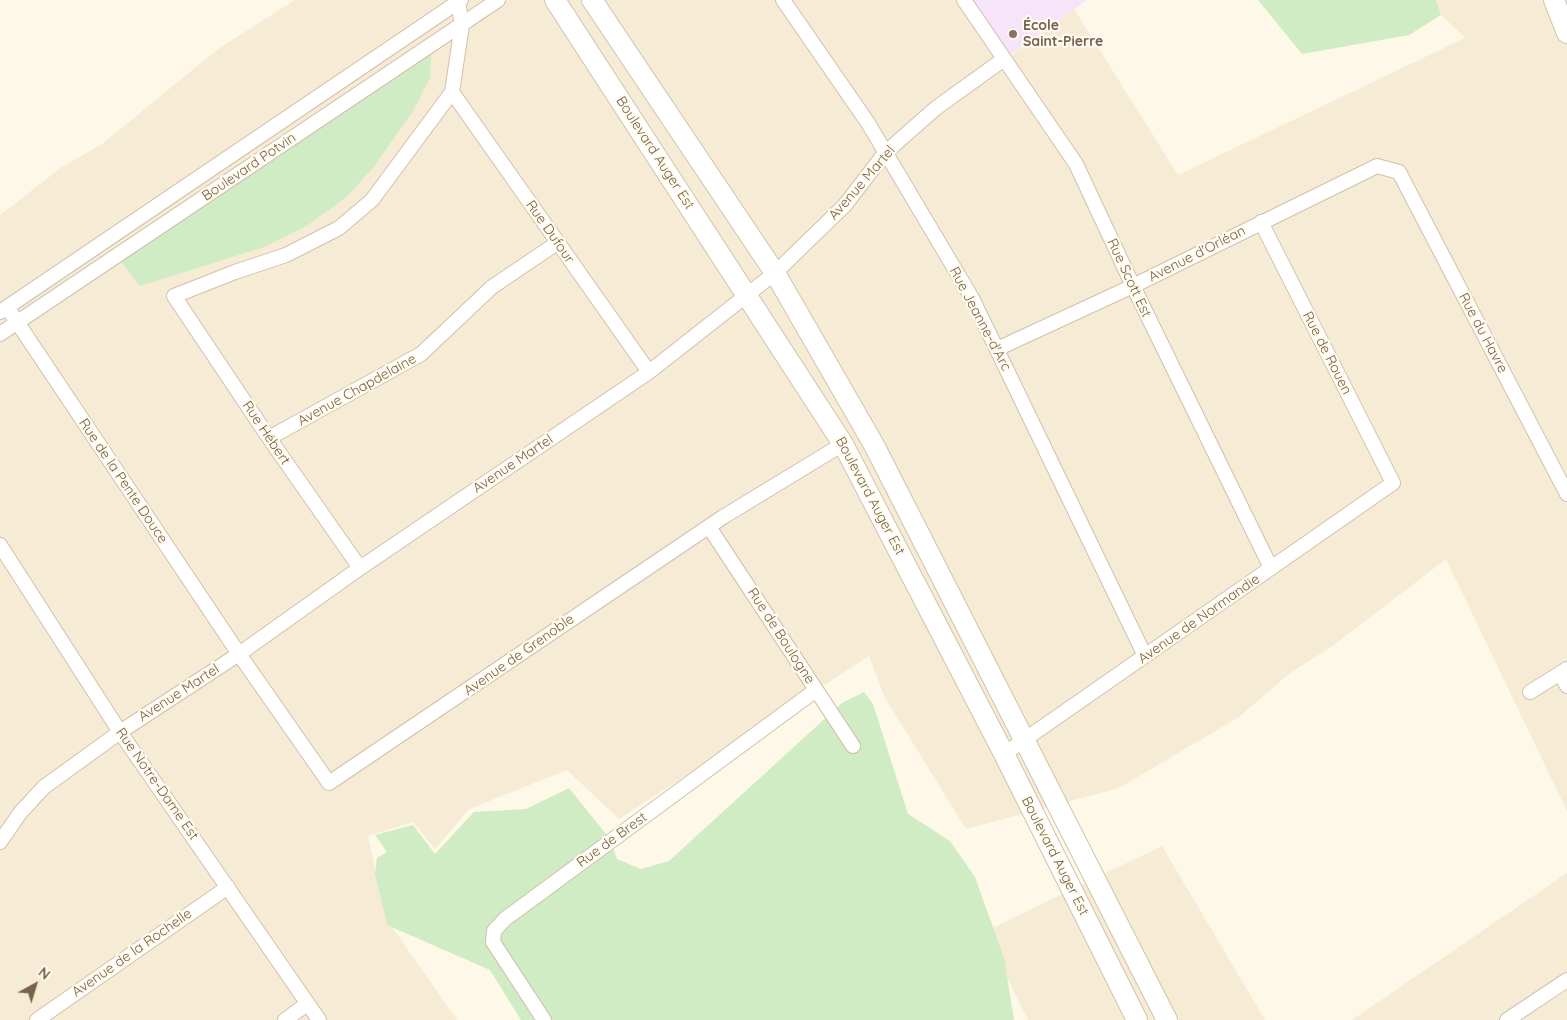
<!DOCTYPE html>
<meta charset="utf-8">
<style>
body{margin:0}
#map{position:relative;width:1567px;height:1020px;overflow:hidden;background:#fdf8e7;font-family:Quicksand,sans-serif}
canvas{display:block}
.north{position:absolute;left:10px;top:960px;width:50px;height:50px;-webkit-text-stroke:4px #fffbef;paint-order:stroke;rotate:39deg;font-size:14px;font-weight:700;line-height:20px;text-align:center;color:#796249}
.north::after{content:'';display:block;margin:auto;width:18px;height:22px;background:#796249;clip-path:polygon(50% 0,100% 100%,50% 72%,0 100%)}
</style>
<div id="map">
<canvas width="1567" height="1020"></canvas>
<div class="north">N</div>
</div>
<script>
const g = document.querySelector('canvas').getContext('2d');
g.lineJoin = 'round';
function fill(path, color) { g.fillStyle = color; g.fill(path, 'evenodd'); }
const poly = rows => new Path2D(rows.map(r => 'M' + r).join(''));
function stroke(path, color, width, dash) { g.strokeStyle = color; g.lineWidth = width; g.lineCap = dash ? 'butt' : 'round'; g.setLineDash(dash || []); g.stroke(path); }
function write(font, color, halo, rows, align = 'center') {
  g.font = font + ' Quicksand,sans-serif'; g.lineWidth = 4.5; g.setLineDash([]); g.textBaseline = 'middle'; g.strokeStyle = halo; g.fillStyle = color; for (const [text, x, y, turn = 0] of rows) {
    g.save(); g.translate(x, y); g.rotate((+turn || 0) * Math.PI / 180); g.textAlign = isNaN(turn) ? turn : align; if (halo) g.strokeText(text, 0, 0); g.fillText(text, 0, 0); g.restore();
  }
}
const residential = poly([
 [295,0,966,0,1007,58,1074,9,1178,175,1465,38,1441,15,1436,0,1567,0,1567,811,1446,559,1334,645,1290,673,1239,717,1119,788,966,829,885,698,869,656,619,819,567,770,469,809,435,849,413,822,368,836,385,917,457,1020,0,1020,0,215,62,167,102,144,218,49],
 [1162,846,1265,1020,1028,1020,984,932],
 [1567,873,1567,1020,1352,1020]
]);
const education = poly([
 [964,0,1087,0,1004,59]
]);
const green = poly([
 [1258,0,1436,0,1441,15,1409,35,1302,54],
 [431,52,430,77,413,111,373,168,345,198,308,225,264,247,140,286,120,260],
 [864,692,873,704,908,814,950,841,975,877,1004,958,1014,1020,521,1020,490,970,387,925,375,874,377,858,387,852,375,835,413,825,435,854,474,812,526,809,569,788,610,839,617,859,641,869,669,861,842,703]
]);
const street = poly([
 [783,0,868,123,972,298,1145,656],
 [964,0,1076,164,1133,286,1271,568],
 [452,92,649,372],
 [7,307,239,654,329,783,723,517,843,444],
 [0,312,461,0],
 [0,334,498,0],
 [997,349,1133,286,1377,166,1399,172,1567,494],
 [269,438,421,354,492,287,557,243],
 [709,527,853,746],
 [0,545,120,732,319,1020],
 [360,568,269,438,174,296,235,272,286,255,339,228,372,200,452,92,462,25,458,2],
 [1560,673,1567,686],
 [1530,692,1567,669],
 [1004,754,1393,483,1261,222],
 [0,842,20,813,44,787,120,732,239,654,360,568,649,372,775,273,845,205,885,153,936,108,1004,59],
 [37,1020,228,887],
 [285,1020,307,1004],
 [544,1020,493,942,494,931,505,919,816,690],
 [1507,1020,1567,980]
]);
const secondary = poly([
 [555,0,843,444,1004,754,1137,1020],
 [592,0,775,273,874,445,1167,1020],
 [1554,0,1567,33]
]);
const markers = [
 [1013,34,5,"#8d6e63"]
];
const educationNames = [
 ["École",1023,26],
 ["Saint-Pierre",1023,42]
];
const streetNames = [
 ["Boulevard Auger Est",655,153,57],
 ["Boulevard Potvin",249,167,-34],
 ["Avenue Martel",862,183,-49],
 ["Rue Dufour",550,232,55],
 ["Avenue d'Orléan",1197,254,-27],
 ["Rue Scott Est",1129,278,65],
 ["Rue Jeanne-d'Arc",980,319,62],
 ["Rue du Havre",1483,333,62],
 ["Rue de Rouen",1327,353,63],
 ["Avenue Chapdelaine",357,390,-29],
 ["Rue Hébert",266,433,56],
 ["Avenue Martel",513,464,-34],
 ["Rue de la Pente Douce",123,481,56],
 ["Boulevard Auger Est",870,496,62],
 ["Avenue de Normandie",1199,619,-35],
 ["Rue de Boulogne",781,636,57],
 ["Avenue de Grenoble",519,655,-35],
 ["Avenue Martel",179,693,-33],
 ["Rue Notre-Dame Est",157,784,55],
 ["Rue de Brest",612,840,-36],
 ["Boulevard Auger Est",1055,856,63],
 ["Avenue de la Rochelle",132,953,-35]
];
fill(residential, '#f6ebd5');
fill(education, '#f5e4fa');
fill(green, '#cfecc4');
stroke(street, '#d0c1ac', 16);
stroke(secondary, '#d3c3a9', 22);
stroke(street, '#fff', 14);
stroke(secondary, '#fff', 20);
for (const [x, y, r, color] of markers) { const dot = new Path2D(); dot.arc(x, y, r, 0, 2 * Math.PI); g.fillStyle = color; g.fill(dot); stroke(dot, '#fffbef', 2); }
write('bold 14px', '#785e54', '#fffbef', educationNames, 'left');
write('14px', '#796249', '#fffbef', streetNames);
</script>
